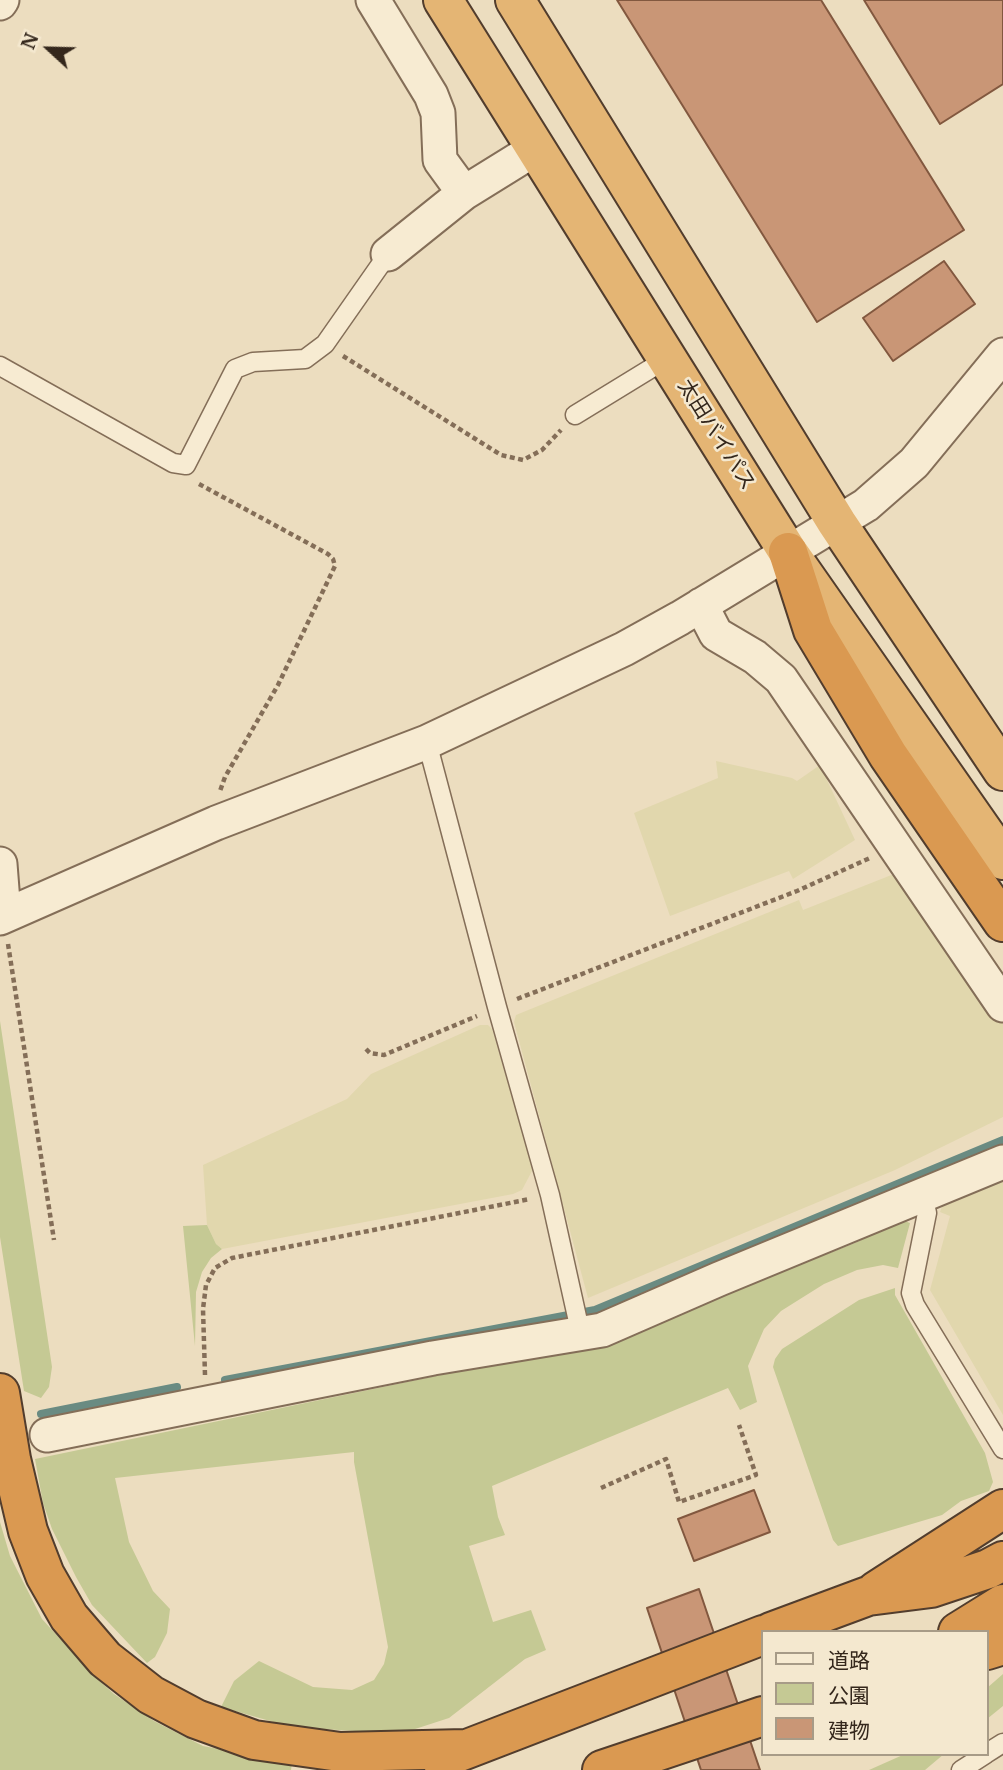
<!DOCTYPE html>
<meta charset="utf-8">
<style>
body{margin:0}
#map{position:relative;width:1003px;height:1770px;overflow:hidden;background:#ecddbf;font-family:Merriweather,"Noto Sans JP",serif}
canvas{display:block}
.legend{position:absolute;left:761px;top:1630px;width:228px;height:126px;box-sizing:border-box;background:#f4e8cf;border:2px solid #a79b87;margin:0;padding:9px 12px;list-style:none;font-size:21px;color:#34271c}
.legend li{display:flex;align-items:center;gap:14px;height:35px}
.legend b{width:35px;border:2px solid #a79b87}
.north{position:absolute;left:14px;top:14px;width:70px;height:70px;-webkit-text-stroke:5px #f4e8cf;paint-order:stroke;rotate:292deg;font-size:19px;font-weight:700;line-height:28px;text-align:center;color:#34271c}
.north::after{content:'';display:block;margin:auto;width:24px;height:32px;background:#34271c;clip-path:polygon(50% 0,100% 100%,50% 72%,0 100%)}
</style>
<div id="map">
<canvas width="1003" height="1770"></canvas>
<ul class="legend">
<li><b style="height:9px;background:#f7ebd2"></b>道路</li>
<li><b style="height:19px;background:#c5c994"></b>公園</li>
<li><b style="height:19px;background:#c99676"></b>建物</li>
</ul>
<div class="north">N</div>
</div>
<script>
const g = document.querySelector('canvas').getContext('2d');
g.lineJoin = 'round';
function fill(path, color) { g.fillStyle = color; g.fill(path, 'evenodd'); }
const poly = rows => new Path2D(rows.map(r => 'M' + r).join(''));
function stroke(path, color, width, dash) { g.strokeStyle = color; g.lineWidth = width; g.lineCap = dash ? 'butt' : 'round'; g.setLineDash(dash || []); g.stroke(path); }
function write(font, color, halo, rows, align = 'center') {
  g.font = font + ' Merriweather,"Noto Sans JP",serif'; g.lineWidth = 5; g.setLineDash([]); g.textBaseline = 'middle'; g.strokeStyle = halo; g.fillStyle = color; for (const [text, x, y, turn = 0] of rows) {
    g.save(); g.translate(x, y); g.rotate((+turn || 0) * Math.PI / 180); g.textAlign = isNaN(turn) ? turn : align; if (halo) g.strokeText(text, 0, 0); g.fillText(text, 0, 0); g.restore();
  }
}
const farmland = poly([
 [716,761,792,778,797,781,820,765,855,840,793,879,789,871,670,916,634,813,718,778],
 [899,872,985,993,1003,1022,1003,1117,895,1170,588,1298,514,1022,516,1015,799,900,803,910],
 [480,1025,488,1025,492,1029,533,1169,522,1190,513,1194,222,1249,216,1244,207,1225,203,1165,347,1099,371,1074],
 [1003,1173,1003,1415,930,1290,950,1216,940,1212,946,1196]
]);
const green = poly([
 [0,1021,52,1367,49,1387,41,1398,24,1391,0,1237],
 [902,1220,910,1223,898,1268,883,1265,857,1270,824,1284,781,1311,764,1329,748,1366,757,1402,740,1410,728,1388,492,1486,498,1517,505,1535,469,1546,493,1622,531,1610,546,1650,525,1659,449,1718,412,1730,371,1732,291,1727,221,1707,234,1681,259,1661,313,1687,352,1690,374,1680,384,1664,388,1647,354,1462,354,1452,115,1478,129,1542,153,1591,170,1609,167,1633,155,1657,147,1663,92,1605,76,1577,52,1529,43,1503,35,1459,605,1341,855,1243],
 [207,1225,216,1244,222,1249,211,1258,202,1272,196,1292,195,1346,183,1226],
 [895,1288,895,1295,985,1453,993,1482,989,1491,961,1501,942,1515,838,1546,833,1540,773,1367,775,1359,782,1349,859,1300],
 [0,1522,10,1556,42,1619,93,1675,114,1694,154,1721,203,1746,292,1763,291,1770,0,1770],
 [1003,1674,1003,1706,987,1719,987,1688],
 [905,1754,944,1754,925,1770,869,1770]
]);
const stream = poly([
 [225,1380,595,1310,1003,1140],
 [41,1414,177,1387]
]);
const building = poly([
 [617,0,821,0,964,230,817,322,617,0],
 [864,0,1003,0,1003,84,940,124,864,0],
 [944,261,975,304,893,361,863,318,944,261],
 [754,1490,770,1532,694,1561,678,1519,754,1490],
 [699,1589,760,1770,701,1770,647,1608,699,1589]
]);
const path = poly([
 [343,356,501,455,523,460,542,450,561,430],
 [199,484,328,554,333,559,335,566,278,685,225,777,220,791],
 [8,944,54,1240],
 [517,999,797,891,870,858],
 [366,1049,370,1053,384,1055,477,1016],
 [205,1375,203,1309,206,1285,215,1268,232,1258,530,1199],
 [601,1488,666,1459,679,1502,756,1475,739,1425]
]);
const service = poly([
 [0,366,173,463,186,465,235,369,253,362,305,359,325,344,388,254],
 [575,415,668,358],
 [427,742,497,1007,550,1195,581,1335],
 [923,1195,927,1213,911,1293,915,1305,1003,1449],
 [987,1753,1003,1743],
 [961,1770,986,1754]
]);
const minor = poly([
 [373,0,431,95,438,113,440,160,464,193],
 [0,3,2,0],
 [388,254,464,193,535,149],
 [701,605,716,634,755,657,781,679,1003,1005],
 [0,864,4,915],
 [0,918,216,823,427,742,624,649,680,618,866,505,914,463,1003,355],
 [47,1435,433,1358,602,1330,719,1279,1003,1162]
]);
const trunk = poly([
 [443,0,788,552,1003,860],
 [515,0,837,523,1003,771]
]);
const motorway = poly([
 [788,552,813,630,888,755,1003,922],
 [0,1393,11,1459,28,1531,45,1575,69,1617,105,1659,151,1695,196,1719,254,1740,340,1752,465,1749],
 [876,1591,1003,1509],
 [771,1632,868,1596,931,1588,988,1569,1003,1561],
 [958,1632,1003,1604],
 [987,1650,1003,1645],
 [441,1759,763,1635],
 [602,1770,763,1716]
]);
const streetNames = [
 ["太田バイパス",716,435,58]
];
fill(farmland, '#e1d7ad');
fill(green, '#c5c994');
stroke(stream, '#6a8b82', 8);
fill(building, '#c99676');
stroke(building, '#82583f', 2);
stroke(service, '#846e58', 21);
stroke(minor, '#846e58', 37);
stroke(trunk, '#523d2d', 42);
stroke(motorway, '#523d2d', 42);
stroke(path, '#846e58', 4.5, [5, 3.5]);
stroke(service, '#f7ebd2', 18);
stroke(minor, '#f7ebd2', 33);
stroke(trunk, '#e4b574', 38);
stroke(motorway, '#da9951', 38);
write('21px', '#34271c', '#f4e8cf', streetNames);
</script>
